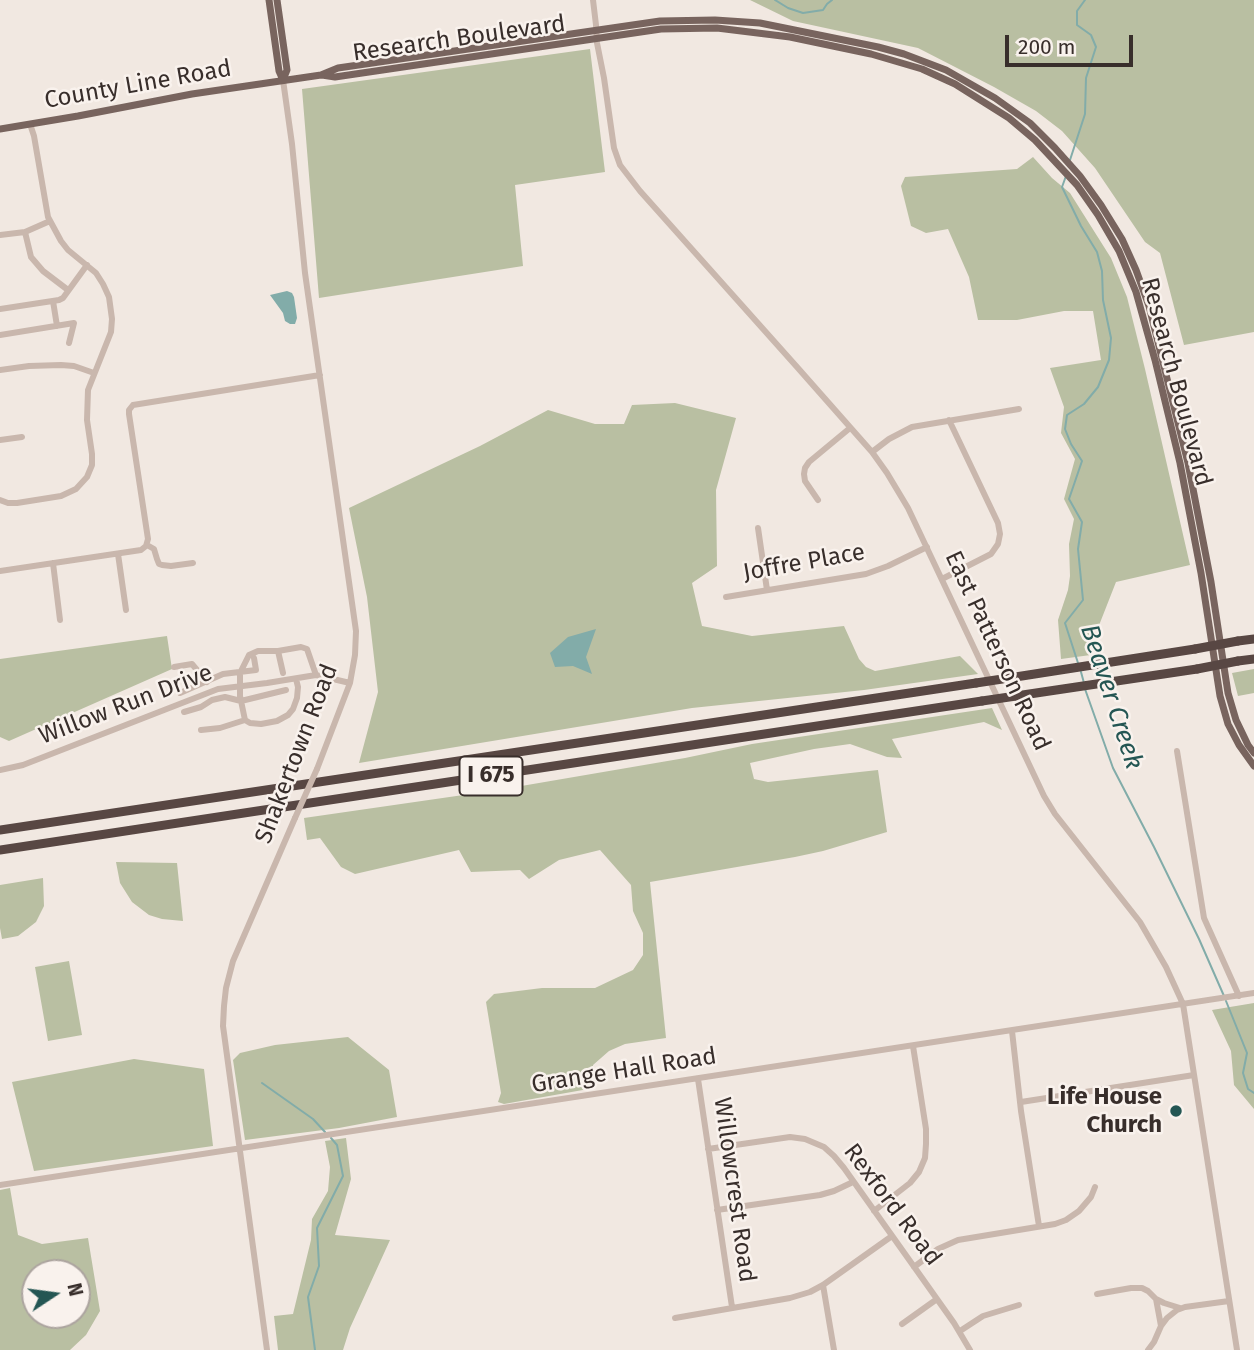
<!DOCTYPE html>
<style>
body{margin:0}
#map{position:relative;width:1254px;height:1350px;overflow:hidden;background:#f1e8e1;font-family:"Fira Sans",sans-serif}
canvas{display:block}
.north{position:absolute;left:21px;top:1259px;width:70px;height:70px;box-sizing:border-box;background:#f9f2ed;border:2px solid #aca49f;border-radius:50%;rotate:77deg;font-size:19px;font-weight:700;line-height:28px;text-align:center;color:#382e2b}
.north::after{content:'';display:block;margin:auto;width:24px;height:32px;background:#245653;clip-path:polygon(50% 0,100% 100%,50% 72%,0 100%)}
.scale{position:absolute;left:1005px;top:35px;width:128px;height:32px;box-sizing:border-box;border:4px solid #382e2b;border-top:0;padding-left:9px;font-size:21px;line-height:24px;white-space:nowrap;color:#382e2b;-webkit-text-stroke:5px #f9f2ed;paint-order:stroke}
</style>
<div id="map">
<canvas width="1254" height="1350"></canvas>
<div class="north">N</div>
<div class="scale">200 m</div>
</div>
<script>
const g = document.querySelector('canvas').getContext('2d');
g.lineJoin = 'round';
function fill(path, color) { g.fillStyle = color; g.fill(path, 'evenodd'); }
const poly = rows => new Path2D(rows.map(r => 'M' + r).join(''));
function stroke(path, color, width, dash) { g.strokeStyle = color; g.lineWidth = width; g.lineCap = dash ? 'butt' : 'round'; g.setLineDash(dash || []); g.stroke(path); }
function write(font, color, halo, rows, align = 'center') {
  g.font = font + ' "Fira Sans",sans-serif'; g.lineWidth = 5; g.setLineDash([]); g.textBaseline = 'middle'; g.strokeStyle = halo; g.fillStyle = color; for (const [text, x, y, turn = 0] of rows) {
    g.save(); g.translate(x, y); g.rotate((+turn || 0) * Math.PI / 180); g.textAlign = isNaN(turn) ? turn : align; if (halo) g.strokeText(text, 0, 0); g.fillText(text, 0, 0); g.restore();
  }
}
const green = poly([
 [750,0,1254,0,1254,332,1184,345,1160,253,1145,242,1095,168,1062,131,1036,111,994,87,918,48,793,21],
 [590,49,605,172,515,185,523,266,319,298,302,89],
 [1033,157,1052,178,1070,193,1111,258,1127,297,1145,369,1190,565,1116,582,1096,633,1098,654,1061,659,1058,620,1068,590,1070,576,1069,544,1074,519,1064,499,1075,459,1061,433,1064,407,1050,368,1101,360,1093,311,1064,311,1017,320,978,320,969,277,948,229,926,233,911,226,901,186,905,177,1017,169],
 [675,403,736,418,716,490,717,566,692,583,702,626,752,636,844,626,859,659,866,667,875,671,960,656,978,674,864,690,692,708,359,763,378,692,367,597,349,508,480,446,548,410,595,424,624,424,632,405],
 [167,636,172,669,9,741,0,737,0,659],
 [1254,669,1254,693,1238,696,1232,673],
 [992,708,1002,730,984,722,892,739,902,758,887,757,850,744,814,749,750,763,754,779,768,782,878,770,887,832,823,851,795,857,650,882,666,1038,625,1044,609,1051,593,1065,594,1088,504,1104,498,1102,501,1093,486,1002,494,994,542,988,595,988,633,970,643,955,643,933,633,911,631,885,600,850,559,860,529,879,520,870,471,872,459,850,355,874,341,867,320,838,307,840,304,818,498,790,685,758,752,744],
 [116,862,177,863,183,921,162,919,149,915,132,902,120,883],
 [43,878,44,906,36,922,18,936,2,939,0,928,0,885],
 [69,961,82,1035,48,1041,35,967],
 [1254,1003,1254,1109,1234,1085,1231,1051,1212,1010],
 [348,1037,389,1070,397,1117,339,1128,245,1140,233,1060,240,1053,275,1045],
 [134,1059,204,1069,213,1146,34,1171,12,1082],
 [346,1138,351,1179,335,1235,390,1240,350,1328,343,1350,278,1350,274,1316,293,1314,311,1240,312,1219,328,1191,330,1167,325,1141],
 [10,1188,18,1235,42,1244,88,1238,100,1311,86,1335,70,1350,0,1350,0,1190],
 [77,1273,77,1315,35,1315,35,1273]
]);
const water = poly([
 [287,291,292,293,294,297,297,318,295,324,290,324,285,321,283,313,270,295],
 [596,629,586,657,592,674,573,666,555,667,550,653,568,637]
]);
const stream = poly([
 [775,0,788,8,803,13,823,10,827,4,832,0],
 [1070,160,1085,114,1086,78,1096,47,1091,35,1077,25,1077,11,1085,0],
 [1066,176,1062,187,1081,226,1097,252,1102,271,1103,300,1111,338,1109,360,1098,387,1084,404,1067,415,1065,429,1071,444,1082,461,1069,499,1082,522,1078,549,1083,600,1065,623,1078,663],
 [1081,672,1084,683],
 [1085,689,1113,768,1154,847,1199,939,1224,996],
 [1226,1001,1247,1053,1243,1073,1248,1089,1254,1093],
 [262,1083,313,1119,325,1132],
 [315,1350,308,1297,319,1266,317,1228,343,1176,337,1145,331,1138]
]);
const minor = poly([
 [593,0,596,25,597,43,604,78,614,148,620,165,640,191,797,367,872,452,887,473,908,508,1044,796,1055,814,1140,922,1166,967,1183,1004,1237,1350],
 [283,80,292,144,305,273,356,631,355,655,350,683,317,769],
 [25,232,31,257,43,271,68,290],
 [0,235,25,232,50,221],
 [53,301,57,326],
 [0,309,59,300,63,298,87,265],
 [0,335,74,323,69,343],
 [0,370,29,366,61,365,74,366,94,373],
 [0,440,22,437],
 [872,452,889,439,912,427,1019,409],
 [0,500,8,503,17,503,61,496,76,489,87,477,92,465,92,454,87,420,88,390,111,332,112,319,109,297,103,284,96,273,68,250,61,241,48,217,34,136,30,124],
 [818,500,805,481,804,474,805,468,809,462,850,428],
 [758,528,767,590],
 [147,545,154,549,157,559,159,564,162,565,171,566,193,563],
 [118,554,126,610],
 [53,563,60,620],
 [0,571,141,550,146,546,148,539,129,414,129,410,133,405,320,375],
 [942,579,991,554,998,544,1000,534,998,523,949,420],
 [726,597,866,574,888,566,927,547],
 [278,651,283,673],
 [174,667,192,664,207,682],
 [296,679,298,687,297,698,293,709,288,715,277,721,261,724,250,723,245,720,240,696,240,673,249,655,258,651,278,651,301,647,307,649,316,675],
 [180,693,223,674,256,670,254,658],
 [184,712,201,707,212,700,225,697,241,701,286,690],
 [201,730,220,728,245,720],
 [1177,751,1204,918,1239,996],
 [0,770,23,765,218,689,267,683,316,675,350,683],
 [1012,1031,1021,1111,1039,1226],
 [698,1079,732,1307],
 [1021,1102,1194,1075],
 [708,1149,790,1137,805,1139,824,1147,834,1156,844,1168,954,1323,970,1350],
 [0,1185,1254,993],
 [717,1210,820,1195,834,1191,853,1182],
 [874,1211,910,1183,919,1172,925,1158,926,1144,926,1129,913,1046],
 [914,1267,938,1249,958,1240,1055,1224,1066,1220,1079,1211,1091,1197,1095,1187],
 [823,1285,834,1350],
 [1097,1294,1131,1288,1142,1288,1148,1291,1156,1299,1164,1303,1180,1308],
 [1156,1299,1161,1326],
 [675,1318,790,1298,810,1292,823,1285,892,1236],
 [902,1324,937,1299],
 [960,1331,983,1316,1019,1305],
 [267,1350,223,1026,224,1006,226,988,233,961,295,818],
 [1148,1350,1154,1342,1161,1326,1167,1318,1177,1310,1185,1307,1229,1301]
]);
const major = poly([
 [269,0,279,71,283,80],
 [277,0,287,70,283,80],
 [322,75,335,77,661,29,717,28,790,37,871,54,922,69,955,84,1009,118,1035,140,1077,185,1098,215,1119,251,1136,292,1155,360,1180,463,1201,573,1220,696,1228,724,1239,745,1254,766],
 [0,129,78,116,192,94,321,75,338,68,660,21,715,20,760,23,878,47,904,54,946,70,995,98,1030,123,1055,148,1080,176,1101,205,1122,239,1136,270,1149,306,1188,463,1211,582,1228,693,1236,720,1248,745,1254,753]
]);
const highway = poly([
 [1238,641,1254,639],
 [1238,661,1254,659],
 [1009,678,1195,649],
 [1016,696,1197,669],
 [0,830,976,683],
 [0,850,982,701]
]);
const minorBridge = poly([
 [295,818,317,769]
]);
const highwayBridge = poly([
 [1195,649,1238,641],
 [1197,669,1238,661],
 [976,683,1009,678],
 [982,701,1016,696]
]);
const markers = [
 [1176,1111,7,"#245653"]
];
const shields = [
 [491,776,63]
];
const shieldNames = [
 ["I 675",491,776]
];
const streetNames = [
 ["Research Boulevard",459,39,-8],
 ["County Line Road",138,85,-10],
 ["Research Boulevard",1176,382,75],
 ["Joffre Place",804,563,-10],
 ["East Patterson Road",997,651,65],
 ["Willow Run Drive",126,705,-21],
 ["Shakertown Road",297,754,-69],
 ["Grange Hall Road",624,1071,-9],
 ["Willowcrest Road",734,1190,82],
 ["Rexford Road",892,1205,53]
];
const poiNames = [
 ["Life House",1162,1097],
 ["Church",1162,1125]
];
const waterNames = [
 ["Beaver Creek",1111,697,72]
];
fill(green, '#b9bfa2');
fill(water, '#82aca9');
stroke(stream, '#82aca9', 2);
stroke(minor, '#c9b7ad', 6);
stroke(major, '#78645e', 7);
stroke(highway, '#584743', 9);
stroke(minorBridge, '#c9b7ad', 6);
stroke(highwayBridge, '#584743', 9);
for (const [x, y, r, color] of markers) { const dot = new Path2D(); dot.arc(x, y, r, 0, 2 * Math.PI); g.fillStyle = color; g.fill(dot); stroke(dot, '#f9f2ed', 2.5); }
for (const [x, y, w] of shields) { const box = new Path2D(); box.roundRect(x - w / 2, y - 19.5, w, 39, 5); g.fillStyle = '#f9f2ed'; g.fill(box); stroke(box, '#382e2b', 2); }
write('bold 23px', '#382e2b', null, shieldNames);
write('24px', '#382e2b', '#f9f2ed', streetNames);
write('bold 24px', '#382e2b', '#f9f2ed', poiNames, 'right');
write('italic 26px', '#245653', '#f9f2ed', waterNames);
</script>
